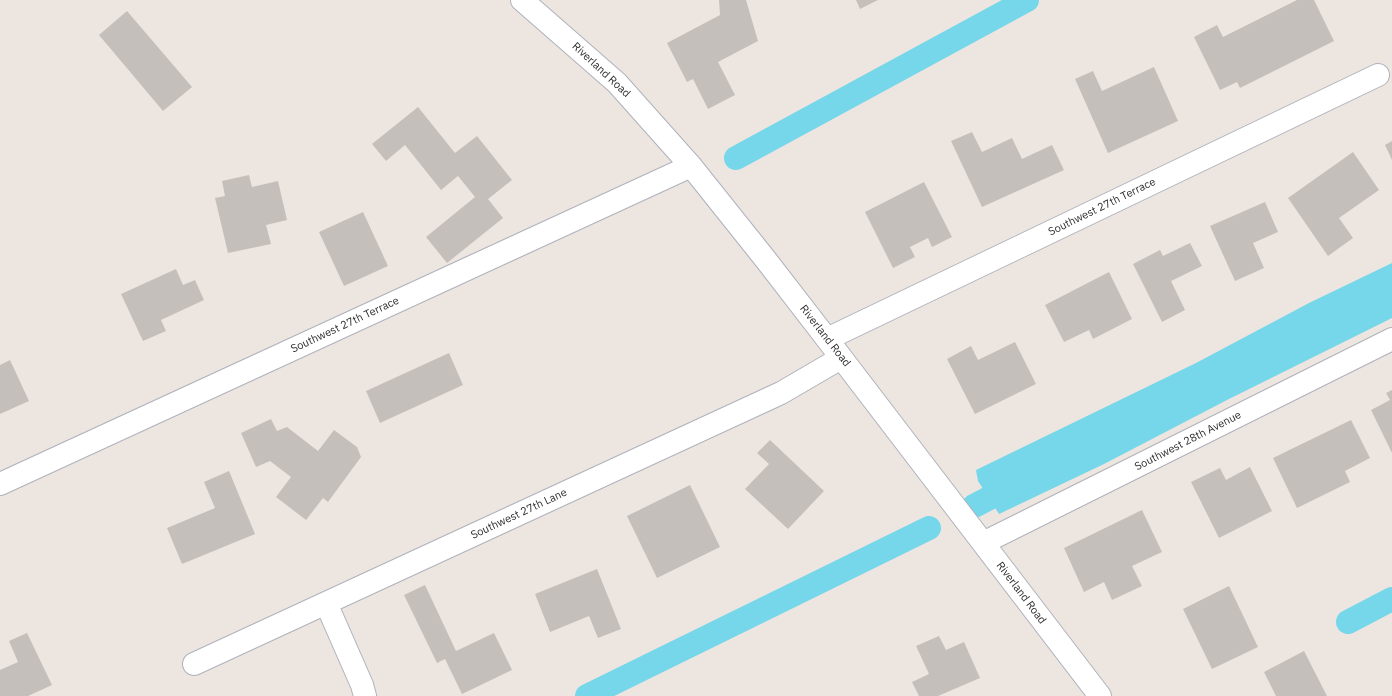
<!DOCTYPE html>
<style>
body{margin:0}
canvas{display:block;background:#ede5df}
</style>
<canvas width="1392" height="696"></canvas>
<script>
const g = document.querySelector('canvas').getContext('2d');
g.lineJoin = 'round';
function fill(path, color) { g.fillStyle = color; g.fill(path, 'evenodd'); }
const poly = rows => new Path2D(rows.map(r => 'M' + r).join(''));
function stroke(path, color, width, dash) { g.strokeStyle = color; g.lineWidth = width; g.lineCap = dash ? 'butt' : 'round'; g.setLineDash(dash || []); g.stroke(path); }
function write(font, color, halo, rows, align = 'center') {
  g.font = font + ' "IBM Plex Sans",sans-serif'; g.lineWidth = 3; g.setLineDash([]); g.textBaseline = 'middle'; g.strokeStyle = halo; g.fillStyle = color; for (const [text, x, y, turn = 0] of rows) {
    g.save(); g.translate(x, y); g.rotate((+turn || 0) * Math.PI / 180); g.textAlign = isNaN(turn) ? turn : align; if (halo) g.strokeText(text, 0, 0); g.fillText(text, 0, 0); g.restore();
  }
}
const water = poly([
 [1392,263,1392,318,1227,400,1104,464,999,514,978,481,976,470,1196,363,1309,303]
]);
const canal = poly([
 [736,158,1027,0],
 [974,506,1018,483],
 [1348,622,1392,599],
 [587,696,929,528]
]);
const building = poly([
 [719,0,746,0,758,41,718,62,735,95,708,109,693,79,687,82,667,43,720,15],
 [856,0,878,0,860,9],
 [1297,0,1314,0,1334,41,1240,88,1237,82,1220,90,1194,37,1217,25,1223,37],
 [127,11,192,87,163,111,99,35],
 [1154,67,1178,121,1108,153,1075,79,1093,71,1102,91],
 [418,107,455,153,477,136,512,180,488,199,503,218,447,263,426,237,475,197,458,176,441,190,405,145,386,161,372,144],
 [972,132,982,152,1012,138,1022,159,1052,145,1064,170,982,207,951,141],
 [1392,141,1392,160,1385,145],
 [1353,152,1379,190,1339,218,1353,238,1328,256,1288,198],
 [249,175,252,187,278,181,287,220,266,225,271,244,228,253,215,198,225,196,222,181],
 [924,182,952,237,932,247,928,238,910,247,915,257,893,268,865,212],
 [1265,202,1278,232,1253,243,1264,268,1235,281,1210,226],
 [363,212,388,266,344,286,319,232],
 [1190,243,1202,266,1171,281,1185,310,1162,322,1133,264,1160,250,1163,256],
 [176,269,183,285,195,280,204,300,161,320,166,331,143,341,121,294],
 [1109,272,1132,319,1093,339,1089,330,1064,342,1045,305],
 [1015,342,1036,384,975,414,947,359,971,346,978,360],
 [449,353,463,385,380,423,366,391],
 [10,360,29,401,0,414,0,365],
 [1392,390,1392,453,1371,410,1390,400,1386,393],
 [271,419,277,431,287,427,318,451,334,430,357,447,361,457,328,502,323,498,306,520,276,497,291,477,270,461,256,467,241,433],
 [1351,420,1370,458,1345,471,1350,482,1297,508,1273,458],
 [770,440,824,491,788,529,745,489,769,464,757,453],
 [1250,467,1272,511,1219,538,1191,482,1220,468,1226,480],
 [229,471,255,534,182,564,167,528,215,508,204,482],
 [690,485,720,547,657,578,627,516],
 [1142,510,1162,552,1132,566,1142,586,1112,600,1104,582,1084,592,1064,548],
 [597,569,621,629,598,638,589,616,550,632,535,594],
 [425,585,456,651,494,633,512,670,462,694,445,659,437,663,404,595],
 [1229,586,1258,647,1212,669,1183,609],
 [27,633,52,685,28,696,0,696,0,670,18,662,9,641],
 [939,636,946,650,964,642,980,678,938,696,919,696,912,682,929,674,916,646],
 [1304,651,1327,696,1276,696,1264,672]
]);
const minor = poly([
 [522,0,617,83,691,166,766,260,827,339,1100,696],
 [827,339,1378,75],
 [0,484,691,166],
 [983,543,1392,339],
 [326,603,362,685,365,696],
 [194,664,781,393,841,358]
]);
const streetNames = [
 ["Riverland Road",601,70,43],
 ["Southwest 27th Terrace",1102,207,-26],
 ["Southwest 27th Terrace",345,325,-25],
 ["Riverland Road",825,336,52],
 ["Southwest 28th Avenue",1188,441,-27],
 ["Southwest 27th Lane",519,514,-25],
 ["Riverland Road",1021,593,53]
];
fill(water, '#76d7ea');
stroke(canal, '#76d7ea', 24);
fill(building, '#c5bfbb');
stroke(minor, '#afb2bc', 24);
stroke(minor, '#fff', 22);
write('11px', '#2c2c2c', '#fff', streetNames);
</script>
